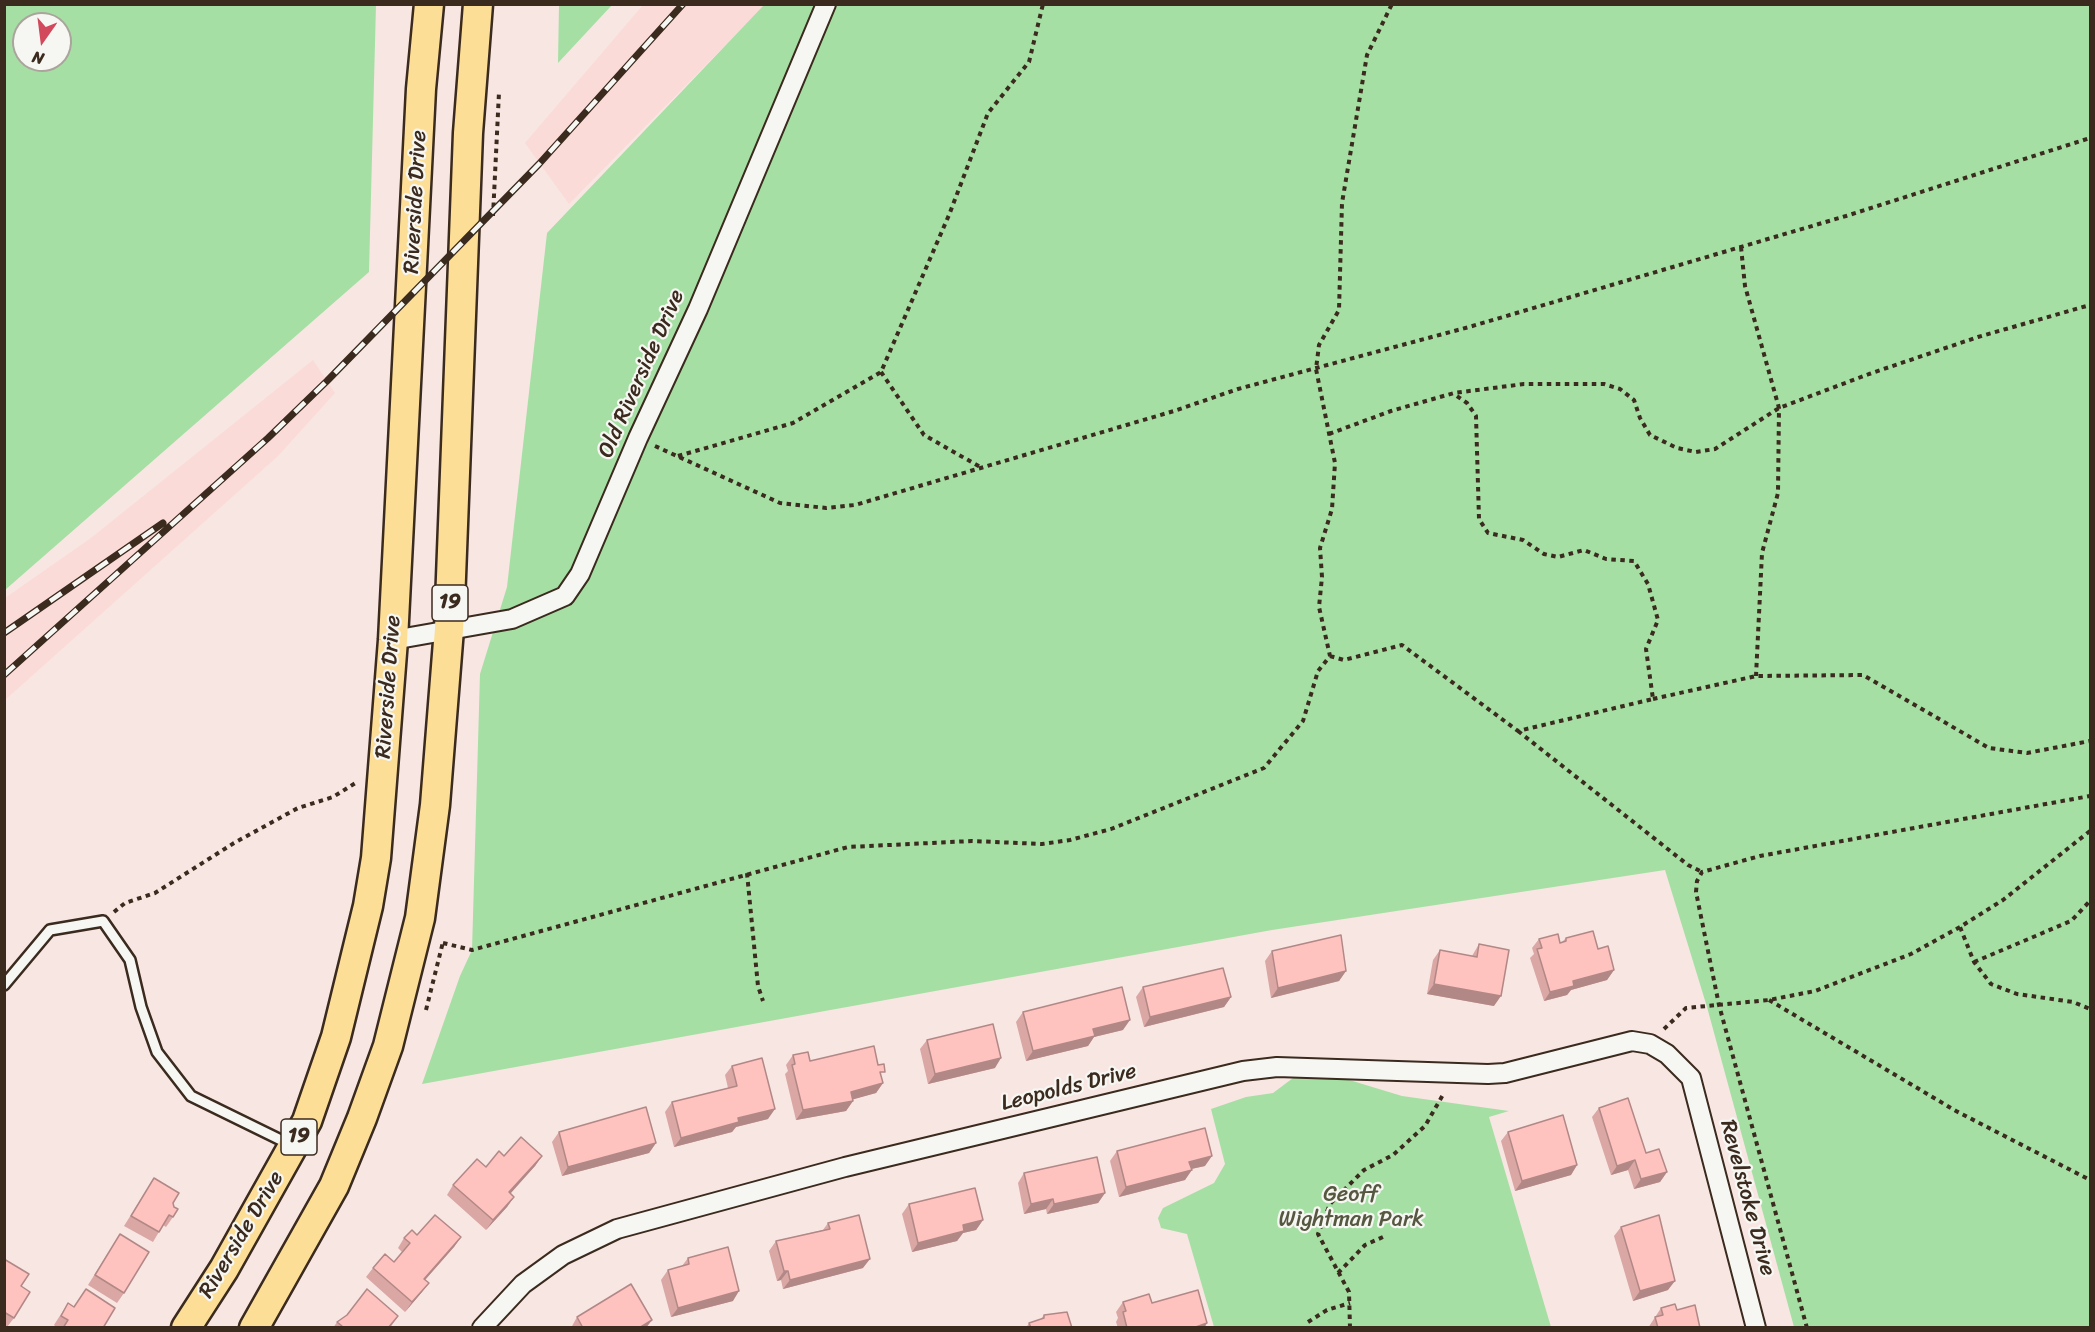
<!DOCTYPE html>
<style>
body{margin:0}
#map{position:relative;width:2095px;height:1332px;overflow:hidden;background:#f8e6e3;font-family:Sriracha,sans-serif}
canvas{display:block}
.frame{position:absolute;inset:0;border:6px solid #3b2a1e;pointer-events:none}
.north{position:absolute;left:12px;top:12px;width:60px;height:60px;box-sizing:border-box;background:#f6f6f2;border:2px solid #aba49d;border-radius:50%;rotate:194deg;font-size:16px;font-weight:700;line-height:24px;text-align:center;color:#3b2a1e}
.north::after{content:'';display:block;margin:auto;width:21px;height:27px;background:#d1495b;clip-path:polygon(50% 0,100% 100%,50% 72%,0 100%)}
</style>
<div id="map">
<canvas width="2095" height="1332"></canvas>
<div class="frame"></div>
<div class="north">N</div>
</div>
<script>
const g = document.querySelector('canvas').getContext('2d');
g.lineJoin = 'round';
function fill(path, color) { g.fillStyle = color; g.fill(path, 'evenodd'); }
const poly = rows => new Path2D(rows.map(r => 'M' + r).join(''));
function stroke(path, color, width, dash) { g.strokeStyle = color; g.lineWidth = width; g.lineCap = dash ? 'butt' : 'round'; g.setLineDash(dash || []); g.stroke(path); }
function write(font, color, halo, rows, align = 'center') {
  g.font = font + ' Sriracha,sans-serif'; g.lineWidth = 4.5; g.setLineDash([]); g.textBaseline = 'middle'; g.strokeStyle = halo; g.fillStyle = color; for (const [text, x, y, turn = 0] of rows) {
    g.save(); g.translate(x, y); g.rotate((+turn || 0) * Math.PI / 180); g.textAlign = isNaN(turn) ? turn : align; if (halo) g.strokeText(text, 0, 0); g.fillText(text, 0, 0); g.restore();
  }
}
const built = poly([
 [643,5,765,5,569,204,525,143],
 [313,360,335,393,278,456,5,700,5,598,91,538]
]);
const green = poly([
 [4,5,376,5,369,272,5,590],
 [24,24,60,24,60,60,24,60],
 [559,5,612,5,558,63],
 [764,5,2090,5,2090,1327,1794,1327,1707,1007,1665,870,1272,930,422,1084,460,976,472,950,480,674,507,587,547,233],
 [1303,1075,1346,1079,1402,1096,1509,1111,1489,1117,1551,1327,1214,1327,1187,1234,1161,1228,1158,1218,1163,1208,1214,1183,1225,1164,1211,1109,1246,1097,1273,1093,1293,1078]
]);
const path = poly([
 [493,216,499,92],
 [1741,247,1745,286,1779,408,1778,493,1762,553,1756,676],
 [881,372,924,435,982,468],
 [1329,434,1391,411,1454,393,1524,384,1604,384,1620,389,1634,400,1640,418,1650,435,1677,448,1696,452,1715,449,1779,408,1869,374,1978,337,2090,305],
 [655,446,780,503,826,508,855,505,1174,411,1238,389,1469,327,1846,216,2090,138],
 [678,456,793,423,881,372,949,215,988,113,1029,62,1043,4],
 [1330,656,1344,660,1402,645,1518,731,1653,699,1646,649,1658,620,1648,584,1634,561,1606,559,1584,550,1558,557,1544,554,1523,540,1488,533,1479,519,1476,416,1467,403,1454,394],
 [1653,699,1756,676,1863,675,1989,748,2027,753,2090,741],
 [1518,731,1688,865,1702,872],
 [2090,831,2003,900,1960,927,1974,962,1991,984,2017,994,2073,1002,2090,1009],
 [747,873,758,986,763,1001],
 [114,912,125,903,155,893,234,843,298,808,333,797,357,782],
 [443,943,472,950,848,847,972,841,1042,844,1070,840,1111,829,1264,768,1303,721,1318,671,1330,656,1319,607,1322,577,1320,548,1332,509,1335,463,1316,369,1319,345,1339,310,1342,203,1367,55,1392,4],
 [1974,962,2071,921,2090,901],
 [1769,1000,1956,1111,2090,1180],
 [426,1010,443,942],
 [1664,1029,1686,1008,1769,1000,1815,991,1911,954,1960,927],
 [1338,1273,1365,1245,1383,1237],
 [1308,1322,1327,1310,1350,1303],
 [1350,1328,1349,1292,1318,1234,1330,1204,1364,1170,1393,1155,1425,1126,1444,1093],
 [1807,1328,1719,1005,1696,892,1697,881,1702,872,1760,856,2090,796]
]);
const lane = poly([
 [4,985,50,930,103,921,130,960,141,1007,157,1052,191,1096,289,1144]
]);
const street = poly([
 [393,640,512,619,565,596,580,574,638,438,698,309,826,4],
 [482,1328,523,1284,563,1255,617,1229,845,1167,1243,1071,1277,1067,1488,1074,1505,1073,1632,1041,1650,1044,1667,1054,1691,1078,1756,1328]
]);
const primary = poly([
 [186,1328,224,1269,307,1121,336,1037,368,906,376,858,393,640,421,89,429,4],
 [254,1328,334,1186,362,1118,388,1046,420,918,435,805,449,629,468,133,478,4]
]);
const rail = poly([
 [4,633,163,523],
 [4,675,268,438,327,381,539,164,683,4]
]);
const wall = poly([
 [1566,938,1598,949,1614,970,1607,980,1571,990,1567,995,1544,1001,1530,958,1534,954,1532,948,1539,939,1560,943,1562,942],
 [1479,944,1494,1006,1427,994,1433,960,1440,950,1472,956],
 [1272,951,1346,971,1339,981,1271,998,1265,961],
 [1143,987,1231,997,1224,1007,1144,1027,1136,997],
 [1023,1012,1123,1030,1094,1037,1088,1046,1026,1061,1016,1022],
 [927,1040,995,1068,928,1084,920,1049],
 [793,1055,810,1061,883,1083,876,1093,853,1099,853,1101,846,1111,796,1120,785,1074,788,1071,786,1065],
 [732,1066,768,1119,736,1127,732,1132,674,1147,665,1112,672,1102,728,1088,725,1075],
 [1599,1108,1667,1172,1660,1182,1634,1189,1628,1170,1611,1175,1592,1117],
 [559,1132,656,1143,649,1153,562,1176,552,1142],
 [1508,1132,1577,1165,1571,1175,1515,1191,1501,1141],
 [1117,1151,1205,1166,1191,1169,1185,1180,1119,1197,1110,1161],
 [504,1156,542,1156,535,1166,510,1193,514,1197,507,1207,486,1230,447,1195,453,1185],
 [1024,1173,1105,1193,1098,1203,1047,1214,1046,1209,1024,1214,1018,1183],
 [154,1178,173,1203,173,1217,166,1227,163,1225,153,1242,124,1226],
 [909,1204,983,1220,976,1230,963,1233,957,1241,912,1252,902,1214],
 [828,1223,863,1268,783,1289,781,1280,777,1281,769,1251,776,1241,823,1230],
 [1621,1227,1668,1290,1633,1301,1614,1236],
 [120,1234,124,1293,117,1303,88,1285],
 [417,1235,461,1237,454,1247,425,1280,422,1292,405,1312,366,1277,373,1268,394,1262,402,1252,398,1248,404,1238],
 [688,1258,733,1301,671,1317,661,1280,668,1270,682,1266],
 [4,1259,21,1286,14,1318,7,1327,4,1326],
 [86,1289,103,1328,57,1328,54,1325,68,1303,74,1307],
 [1123,1302,1152,1303,1207,1323,1204,1328,1118,1328,1116,1322,1118,1318,1116,1312],
 [1661,1308,1677,1310,1700,1328,1648,1328],
 [1044,1315,1072,1328,1026,1328,1029,1323,1041,1319],
 [398,1316,390,1328,333,1328,337,1322],
 [577,1317,646,1328,571,1328]
]);
const shadedWall = poly([
 [1614,970,1607,980,1571,990,1567,995,1544,1001,1550,992,1573,981],
 [1346,971,1339,981,1271,998,1278,988],
 [1434,984,1501,996,1494,1006,1427,994],
 [1231,997,1224,1007,1144,1027,1150,1017],
 [1130,1020,1123,1030,1094,1037,1088,1046,1026,1061,1033,1051,1093,1029],
 [1001,1058,995,1068,928,1084,935,1074],
 [883,1083,876,1093,844,1102,851,1092],
 [853,1101,846,1111,796,1120,803,1110],
 [775,1109,768,1119,736,1127,732,1132,674,1147,681,1138,738,1118],
 [656,1143,649,1153,562,1176,568,1167],
 [542,1156,535,1166,503,1202,509,1192],
 [1212,1156,1205,1166,1182,1171,1189,1162],
 [1635,1160,1628,1170,1611,1175,1617,1166],
 [1577,1165,1571,1175,1515,1191,1522,1181],
 [1192,1170,1185,1180,1119,1197,1126,1187],
 [1667,1172,1660,1182,1634,1189,1641,1179],
 [1105,1193,1098,1203,1047,1214,1054,1204],
 [514,1197,507,1207,486,1230,493,1220],
 [1053,1199,1046,1209,1024,1214,1031,1204],
 [983,1220,976,1230,963,1233,957,1241,912,1252,918,1243,963,1225],
 [461,1237,454,1247,417,1289,424,1279],
 [870,1259,863,1268,783,1289,790,1280],
 [784,1271,788,1271,781,1280,777,1281],
 [1675,1281,1668,1290,1633,1301,1640,1291],
 [429,1283,422,1292,405,1312,412,1302],
 [739,1291,733,1301,671,1317,678,1308],
 [652,1320,646,1328,639,1328],
 [1207,1323,1204,1328,1193,1328]
]);
const building = poly([
 [1593,931,1598,949,1608,946,1614,970,1573,981,1574,986,1550,992,1537,949,1542,948,1539,939,1558,934,1560,943,1566,941,1566,938,1593,931],
 [1341,935,1346,971,1278,988,1272,951,1341,935],
 [1479,944,1509,950,1501,996,1434,984,1440,950,1477,957,1479,944],
 [1223,968,1231,997,1150,1017,1143,987,1223,968],
 [1122,987,1130,1020,1093,1029,1095,1036,1033,1051,1023,1012,1122,987],
 [993,1024,1001,1058,935,1074,927,1040,993,1024],
 [874,1046,878,1065,884,1064,885,1072,880,1072,883,1083,851,1092,853,1101,803,1110,792,1065,795,1064,793,1055,808,1052,810,1061,874,1046],
 [762,1058,775,1109,738,1118,739,1122,681,1138,672,1102,737,1086,732,1066,762,1058],
 [1628,1098,1646,1153,1659,1149,1667,1172,1641,1179,1635,1160,1617,1166,1599,1108,1628,1098],
 [646,1107,656,1143,568,1167,559,1132,646,1107],
 [1563,1115,1577,1165,1522,1181,1508,1132,1563,1115],
 [1205,1128,1212,1156,1189,1162,1192,1170,1126,1187,1117,1151,1205,1128],
 [521,1137,542,1156,509,1192,514,1197,493,1220,453,1185,477,1159,486,1167,499,1151,504,1156,521,1137],
 [1097,1157,1105,1193,1054,1204,1053,1199,1031,1204,1024,1173,1097,1157],
 [154,1178,179,1193,173,1203,174,1207,178,1209,173,1217,169,1215,159,1232,131,1216,154,1178],
 [975,1188,983,1220,963,1225,964,1231,918,1243,909,1204,975,1188],
 [435,1215,461,1237,424,1279,429,1283,412,1302,373,1268,385,1254,394,1262,410,1243,404,1238,412,1230,417,1235,435,1215],
 [859,1215,870,1259,790,1280,788,1271,784,1271,776,1241,830,1229,828,1223,859,1215],
 [1659,1215,1675,1281,1640,1291,1621,1227,1659,1215],
 [120,1234,149,1252,124,1293,95,1275,120,1234],
 [728,1247,739,1291,678,1308,668,1270,689,1264,688,1258,728,1247],
 [4,1259,29,1274,21,1286,30,1292,14,1318,4,1312,4,1259],
 [631,1284,652,1320,639,1328,583,1328,577,1317,631,1284],
 [86,1289,115,1308,103,1328,63,1328,68,1320,61,1316,68,1303,74,1307,86,1289],
 [367,1289,398,1316,388,1328,341,1328,342,1326,337,1322,347,1315,367,1289],
 [1198,1290,1207,1323,1193,1328,1127,1328,1123,1312,1126,1311,1123,1302,1149,1294,1152,1303,1198,1290],
 [1675,1304,1677,1310,1695,1305,1700,1328,1658,1328,1655,1317,1663,1315,1661,1308,1675,1304],
 [1067,1312,1072,1328,1031,1328,1029,1323,1044,1318,1044,1315,1067,1312]
]);
const shields = [
 [450,603,36],
 [299,1137,36]
];
const shieldNames = [
 ["19",450,603],
 ["19",299,1137]
];
const streetNames = [
 ["Riverside Drive",416,202,-87],
 ["Old Riverside Drive",642,374,-66],
 ["Riverside Drive",389,687,-86],
 ["Leopolds Drive",1069,1088,-14],
 ["Revelstoke Drive",1747,1198,75],
 ["Riverside Drive",242,1235,-59]
];
const parkNames = [
 ["Geoff",1351,1195],
 ["Wightman Park",1351,1220]
];
fill(built, '#fadbd8');
fill(green, '#a6dfa4');
stroke(lane, '#3b2a1e', 14);
stroke(street, '#3b2a1e', 22);
stroke(primary, '#3b2a1e', 33);
stroke(path, '#3b2a1e', 4, [4.5, 4.5]);
stroke(lane, '#f6f6f2', 9);
stroke(street, '#f6f6f2', 18);
stroke(primary, '#fcde96', 28);
stroke(rail, '#3b2a1e', 7);
stroke(rail, '#f6f6f2', 4.5, [14]);
fill(wall, '#daa7a4');
fill(shadedWall, '#b28886');
fill(building, '#fec2bf');
stroke(building, '#b28886', 1.5);
for (const [x, y, w] of shields) { const box = new Path2D(); box.roundRect(x - w / 2, y - 18, w, 36, 4.5); g.fillStyle = '#f6f6f2'; g.fill(box); stroke(box, '#3b2a1e', 1.5); }
write('bold 21px', '#3b2a1e', null, shieldNames);
write('22px', '#3b2a1e', '#f6f6f2', streetNames);
write('22px', '#565740', '#f6f6f2', parkNames);
</script>
